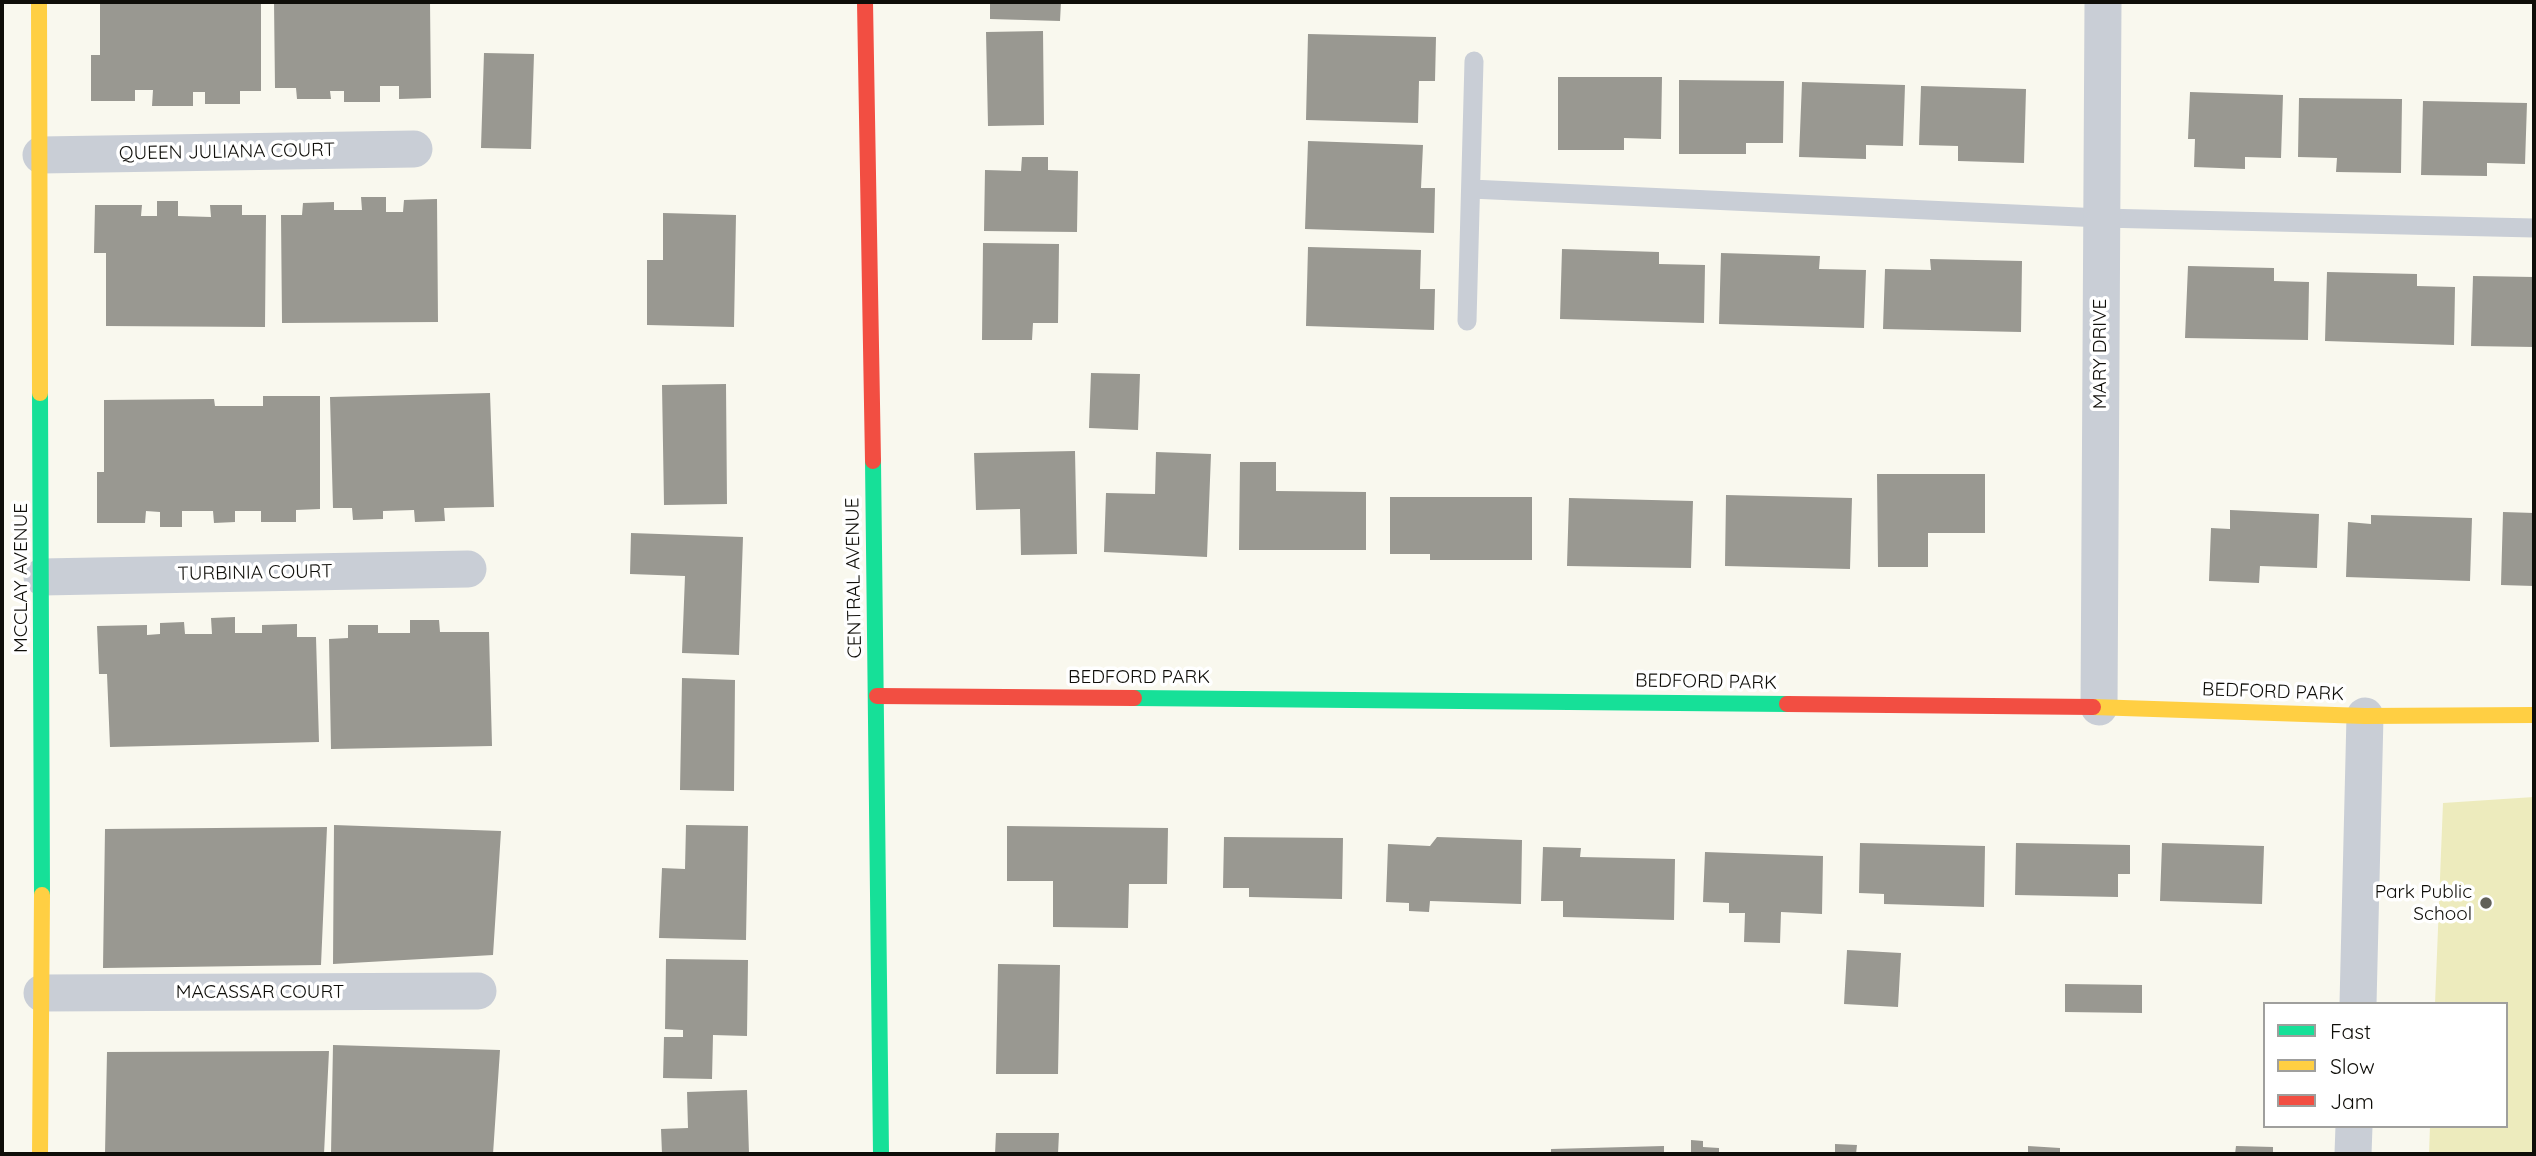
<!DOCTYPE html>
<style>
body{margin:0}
#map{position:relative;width:2536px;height:1156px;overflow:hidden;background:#f9f8ee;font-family:Quicksand,sans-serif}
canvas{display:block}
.frame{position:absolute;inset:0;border:4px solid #0f0e09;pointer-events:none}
.legend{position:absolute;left:2263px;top:1002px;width:245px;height:126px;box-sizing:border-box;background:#fff;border:2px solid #9f9f9d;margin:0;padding:9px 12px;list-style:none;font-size:21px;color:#0f0e09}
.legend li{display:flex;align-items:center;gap:14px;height:35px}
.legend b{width:35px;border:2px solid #9f9f9d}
</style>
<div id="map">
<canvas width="2536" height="1156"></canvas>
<div class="frame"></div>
<ul class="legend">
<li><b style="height:9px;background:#16e098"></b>Fast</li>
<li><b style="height:9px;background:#ffcf43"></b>Slow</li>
<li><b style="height:9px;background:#f24e42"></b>Jam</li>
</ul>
</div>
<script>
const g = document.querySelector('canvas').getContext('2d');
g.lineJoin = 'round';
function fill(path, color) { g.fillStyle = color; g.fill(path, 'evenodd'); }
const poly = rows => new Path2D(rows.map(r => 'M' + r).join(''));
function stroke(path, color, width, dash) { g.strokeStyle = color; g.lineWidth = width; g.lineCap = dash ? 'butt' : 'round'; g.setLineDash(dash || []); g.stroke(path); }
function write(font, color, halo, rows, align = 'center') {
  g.font = font + ' Quicksand,sans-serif'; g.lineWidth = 7; g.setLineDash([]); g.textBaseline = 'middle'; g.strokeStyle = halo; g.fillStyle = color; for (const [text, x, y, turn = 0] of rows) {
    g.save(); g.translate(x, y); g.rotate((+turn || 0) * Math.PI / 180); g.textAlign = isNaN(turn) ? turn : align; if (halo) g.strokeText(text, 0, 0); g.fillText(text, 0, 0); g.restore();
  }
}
const green = poly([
 [2534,797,2534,1154,2429,1154,2430,1126,2506,1126,2506,1004,2435,1004,2443,803]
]);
const building = poly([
 [100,2,261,2,261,91,240,91,240,104,205,104,205,92,193,92,193,106,152,106,153,90,135,90,135,101,91,101,91,55,100,55],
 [274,2,430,2,431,98,399,99,399,86,380,86,380,102,344,102,344,91,330,91,331,99,297,99,296,88,275,88],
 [990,2,1061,2,1060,21,990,19],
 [1043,31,1044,125,988,126,986,32],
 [1308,34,1436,37,1435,81,1419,81,1418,123,1306,120],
 [484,53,534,54,531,149,481,148],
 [1558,77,1662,77,1661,139,1624,138,1624,150,1558,150],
 [1679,80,1784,81,1783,143,1746,143,1746,154,1679,154],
 [1802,82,1905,85,1903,146,1866,145,1866,159,1799,157],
 [1921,86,2026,89,2024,163,1958,161,1958,146,1919,145],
 [2190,92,2283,95,2281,158,2245,157,2245,169,2194,167,2195,139,2188,139],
 [2299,98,2402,99,2401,173,2336,172,2337,158,2298,157],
 [2423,101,2527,103,2525,164,2487,163,2487,176,2421,175],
 [1308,141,1423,145,1421,188,1435,188,1434,233,1305,229],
 [1022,157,1048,157,1048,170,1078,171,1077,232,984,231,985,170,1021,171],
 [361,197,386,197,386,212,403,212,404,200,437,199,438,322,282,323,281,215,302,215,303,203,334,202,334,210,362,210],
 [157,201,178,201,178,216,211,217,210,205,242,205,242,215,266,215,265,327,106,326,106,253,94,253,95,205,142,205,141,216,157,216],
 [663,213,736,215,734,327,647,325,647,260,663,260],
 [983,243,1059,244,1058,323,1033,323,1032,340,982,340],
 [1308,247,1421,250,1420,289,1435,289,1434,330,1306,326],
 [1562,249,1659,252,1659,264,1705,265,1704,323,1560,319],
 [1721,253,1820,256,1819,269,1866,270,1864,328,1719,324],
 [1930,259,2022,261,2021,332,1883,329,1885,269,1931,270],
 [2188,266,2274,268,2274,281,2309,282,2308,340,2185,338],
 [2327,272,2417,274,2417,286,2455,287,2454,345,2325,341],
 [2473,276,2534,277,2534,347,2471,346],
 [1091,373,1140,374,1138,430,1089,428],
 [726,384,727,504,664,505,662,385],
 [490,393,494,507,444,508,445,521,415,522,414,510,383,511,383,519,353,520,352,508,333,508,330,397],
 [263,396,320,396,320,509,296,510,296,522,261,522,261,511,235,511,235,522,214,523,213,511,182,511,182,527,160,527,160,512,146,511,145,523,97,523,97,472,104,472,104,400,214,399,215,406,263,406],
 [1075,451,1077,554,1021,555,1020,509,976,510,974,453],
 [1156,452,1211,454,1207,557,1104,552,1106,493,1155,494],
 [1240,462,1276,462,1276,491,1366,492,1366,550,1239,550],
 [1877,474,1985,474,1985,533,1928,533,1928,567,1878,567],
 [1726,495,1852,498,1850,569,1725,566],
 [1390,497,1532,497,1532,560,1430,560,1430,554,1390,554],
 [1569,498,1693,501,1691,568,1567,566],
 [2230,510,2319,514,2317,568,2260,566,2259,583,2209,581,2211,528,2230,529],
 [2503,512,2534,513,2534,586,2501,585],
 [2371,515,2472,518,2470,581,2346,577,2348,522,2371,524],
 [631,533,743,537,739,655,682,653,685,576,630,574],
 [235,617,235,633,262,633,262,625,297,624,297,637,316,637,319,742,110,747,107,674,99,674,97,626,147,625,147,635,160,634,160,623,184,622,185,634,212,634,211,618],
 [410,620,439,620,440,632,489,632,492,746,331,749,329,639,348,638,348,625,378,625,378,633,410,633],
 [682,678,735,680,734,791,680,790],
 [334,825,501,831,493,955,333,964],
 [686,825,748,826,746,940,659,938,662,868,685,869],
 [1007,826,1168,828,1167,884,1129,884,1128,928,1053,927,1053,881,1007,881],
 [327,827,321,965,103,968,105,829],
 [1224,837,1343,838,1342,899,1249,897,1249,888,1223,888],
 [1437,837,1522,840,1521,904,1430,901,1429,912,1409,911,1409,903,1386,902,1388,844,1430,846],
 [1860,843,1985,846,1984,907,1884,904,1884,894,1859,893],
 [2016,843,2130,845,2130,874,2118,874,2118,897,2015,895],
 [2162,843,2264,846,2262,904,2160,901],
 [1543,847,1581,848,1580,857,1675,859,1674,920,1563,917,1563,901,1541,901],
 [1705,852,1823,856,1822,914,1781,912,1780,943,1744,942,1745,913,1729,913,1729,903,1703,902],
 [1847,950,1901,953,1898,1007,1844,1004],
 [666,959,748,960,747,1036,713,1035,712,1079,663,1078,664,1037,683,1037,683,1030,665,1029],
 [998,964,1060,965,1058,1074,996,1074],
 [2065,984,2142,985,2142,1013,2065,1012],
 [333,1045,500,1050,493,1154,331,1154],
 [329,1051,324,1154,105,1154,107,1052],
 [747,1090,749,1154,662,1154,661,1129,688,1128,687,1092],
 [996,1133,1059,1133,1058,1154,995,1154],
 [1691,1140,1703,1141,1703,1147,1719,1148,1719,1154,1691,1154],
 [1835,1144,1857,1145,1856,1154,1835,1154],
 [1664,1146,1664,1154,1551,1154,1551,1149],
 [2028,1146,2060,1148,2060,1154,2028,1154],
 [2236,1146,2273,1147,2273,1154,2235,1154]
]);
const lane = poly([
 [1471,189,2101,218,2534,228],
 [1467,321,1474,61]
]);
const street = poly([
 [41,155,414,149],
 [42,577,468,569],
 [2099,707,2103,2],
 [42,993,478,991],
 [2358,1004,2365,716],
 [2353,1154,2354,1126]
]);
const fast = poly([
 [40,393,42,895],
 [873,461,881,1154],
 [1134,698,1787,704]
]);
const slow = poly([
 [39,2,40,393],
 [2093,707,2365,716,2534,715],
 [40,1154,42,895]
]);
const jam = poly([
 [865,2,873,461],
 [877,696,1134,698],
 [1787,704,2093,707]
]);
const markers = [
 [2486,903,7,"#616059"]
];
const streetNames = [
 ["QUEEN JULIANA COURT",227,152,-1],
 ["MARY DRIVE",2100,354,-90],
 ["TURBINIA COURT",255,573,-1],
 ["MCCLAY AVENUE",21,578,-90],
 ["CENTRAL AVENUE",854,578,-91],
 ["BEDFORD PARK",1139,677],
 ["BEDFORD PARK",1706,682,1],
 ["BEDFORD PARK",2273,692,2],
 ["MACASSAR COURT",260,992]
];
const poiNames = [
 ["Park Public",2472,892],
 ["School",2472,914]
];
fill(green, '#edebbd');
fill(building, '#999891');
stroke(lane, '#c9ced6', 19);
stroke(street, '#c9ced6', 37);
stroke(fast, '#16e098', 16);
stroke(slow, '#ffcf43', 16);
stroke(jam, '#f24e42', 16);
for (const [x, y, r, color] of markers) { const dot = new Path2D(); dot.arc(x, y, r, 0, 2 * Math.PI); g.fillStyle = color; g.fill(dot); stroke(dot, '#fff', 2.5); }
write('19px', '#0f0e09', '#fff', streetNames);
write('19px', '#0f0e09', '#fff', poiNames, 'right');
</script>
